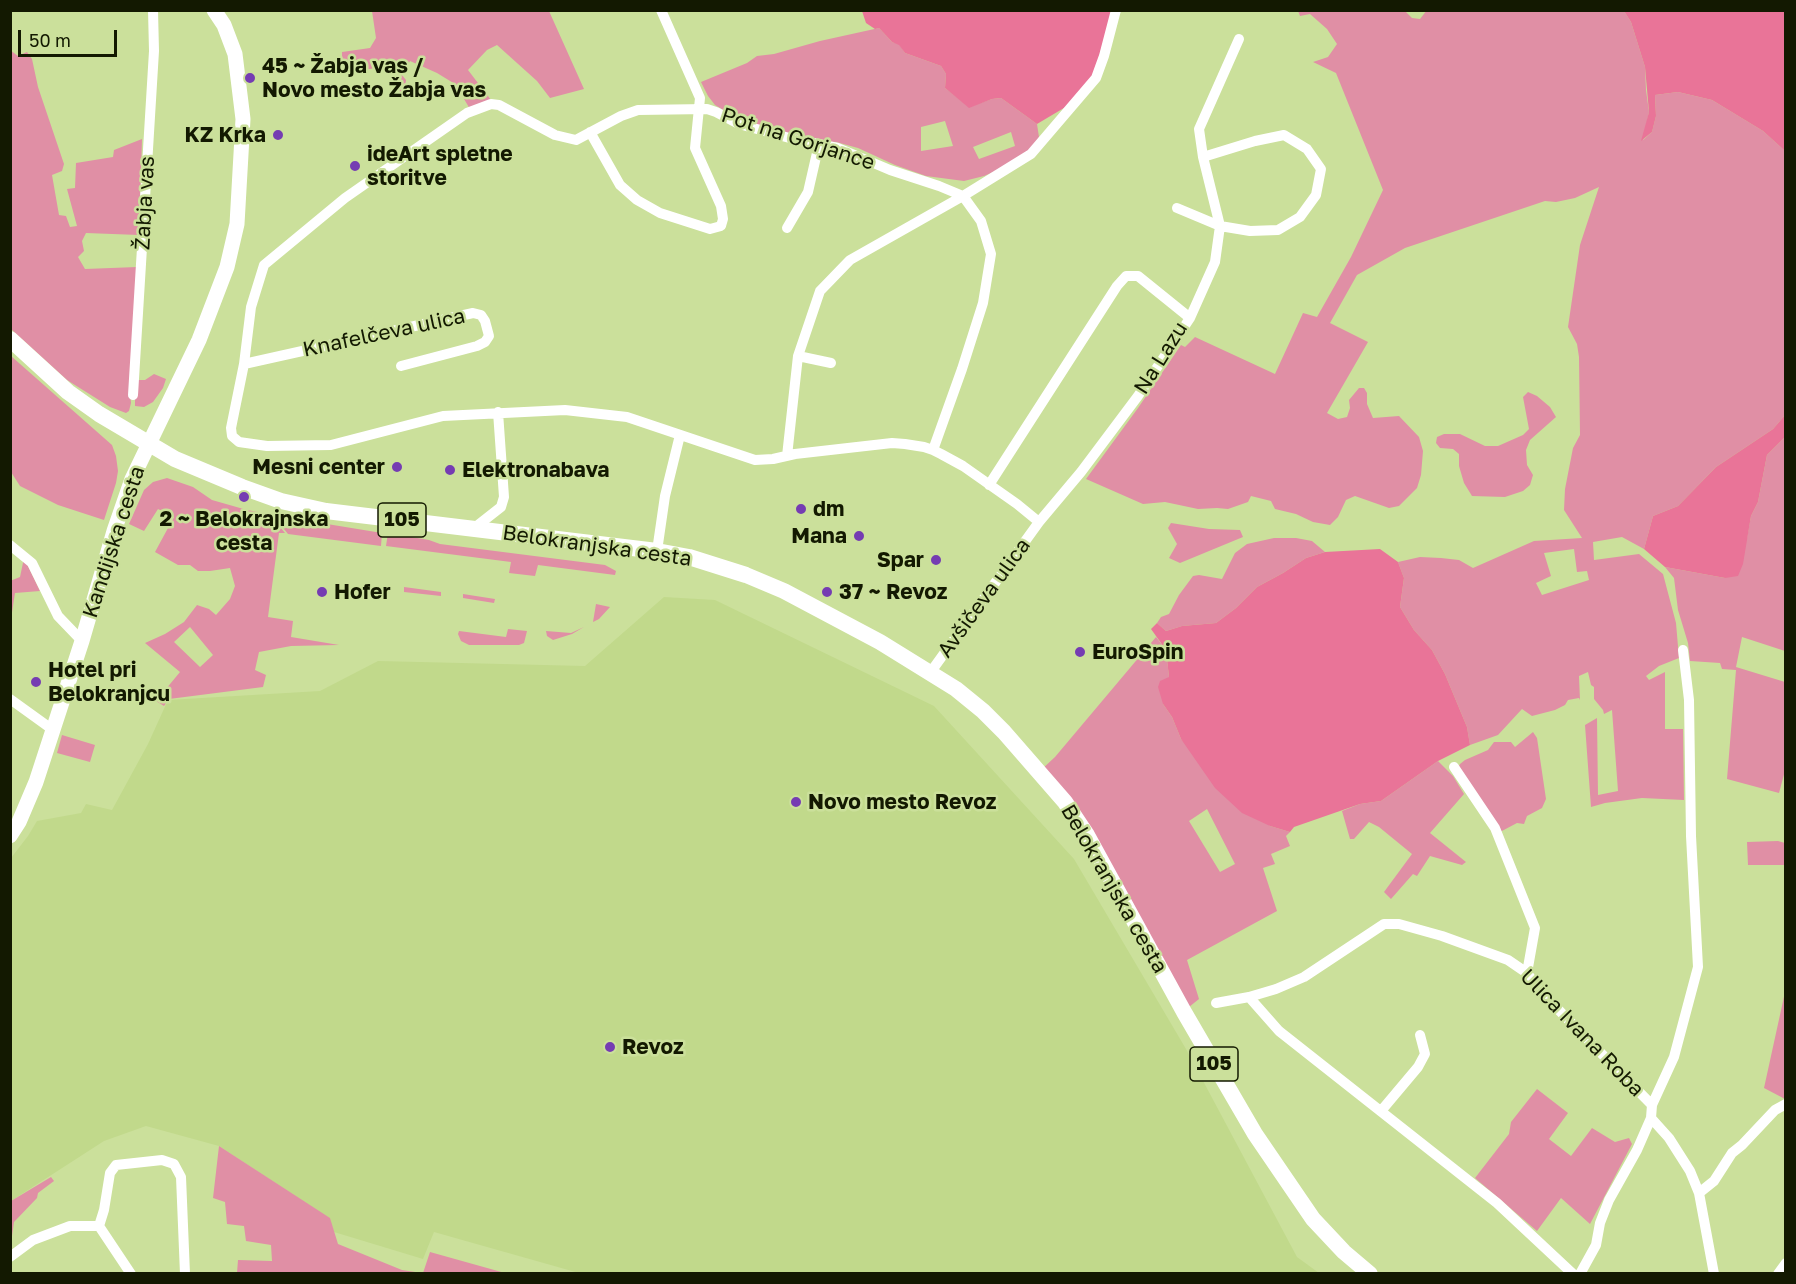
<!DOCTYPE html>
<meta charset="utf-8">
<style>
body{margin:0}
#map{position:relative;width:1796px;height:1284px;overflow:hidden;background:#cbe09b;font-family:"Golos Text",sans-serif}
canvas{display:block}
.frame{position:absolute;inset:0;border:12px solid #131901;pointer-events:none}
.scale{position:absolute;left:18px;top:30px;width:99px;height:27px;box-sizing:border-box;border:3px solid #131901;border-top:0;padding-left:8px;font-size:18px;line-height:21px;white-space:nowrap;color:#131901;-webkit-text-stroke:4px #cbe09b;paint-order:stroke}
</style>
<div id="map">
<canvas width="1796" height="1284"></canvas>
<div class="frame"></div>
<div class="scale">50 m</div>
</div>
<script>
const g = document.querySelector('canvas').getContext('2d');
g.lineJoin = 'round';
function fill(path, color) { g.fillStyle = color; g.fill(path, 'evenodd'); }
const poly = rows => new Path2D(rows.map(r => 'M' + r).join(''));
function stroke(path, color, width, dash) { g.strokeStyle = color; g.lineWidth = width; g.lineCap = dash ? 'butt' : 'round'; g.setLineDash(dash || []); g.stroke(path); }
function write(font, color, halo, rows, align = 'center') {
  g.font = font + ' "Golos Text",sans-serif'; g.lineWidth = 5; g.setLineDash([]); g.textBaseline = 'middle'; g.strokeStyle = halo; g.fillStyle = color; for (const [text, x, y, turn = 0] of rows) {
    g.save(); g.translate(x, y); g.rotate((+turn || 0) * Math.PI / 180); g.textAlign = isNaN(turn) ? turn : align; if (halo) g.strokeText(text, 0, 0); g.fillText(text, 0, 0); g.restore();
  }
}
const built = poly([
 [664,597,715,600,934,706,1074,859,1186,1049,1297,1257,1319,1273,579,1273,434,1232,423,1259,334,1232,329,1218,219,1146,146,1126,104,1141,11,1201,11,858,28,836,37,821,81,813,86,804,112,810,148,744,168,700,320,691,378,661,585,666]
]);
const green = poly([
 [1427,10,1624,11,1631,22,1645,67,1646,90,1649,112,1643,140,1652,132,1656,116,1655,95,1678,92,1712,100,1763,131,1785,151,1785,415,1773,429,1716,467,1678,506,1653,516,1644,549,1622,537,1593,542,1594,560,1639,554,1663,574,1676,623,1679,658,1659,666,1646,676,1649,680,1665,672,1665,729,1683,729,1684,800,1642,798,1605,803,1591,807,1585,725,1597,718,1598,795,1618,791,1612,710,1604,714,1603,710,1594,699,1594,687,1591,685,1588,672,1579,676,1580,700,1579,698,1568,700,1565,705,1555,710,1532,716,1522,709,1498,735,1470,745,1467,727,1445,674,1432,650,1414,630,1400,607,1404,578,1398,562,1420,557,1441,558,1459,560,1473,568,1534,541,1582,538,1564,510,1565,489,1573,448,1580,435,1579,357,1577,344,1568,327,1580,245,1599,187,1575,198,1556,202,1545,201,1405,248,1357,275,1330,323,1368,342,1327,413,1338,419,1347,417,1350,408,1349,400,1359,388,1364,388,1367,393,1367,404,1373,418,1399,416,1419,437,1423,451,1421,475,1417,488,1399,506,1389,508,1355,496,1346,500,1338,517,1330,525,1313,522,1296,514,1275,509,1271,501,1251,496,1248,502,1228,509,1217,508,1198,509,1165,502,1143,504,1086,479,1138,408,1181,345,1185,347,1195,337,1275,374,1303,313,1317,317,1351,257,1383,190,1336,73,1313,62,1328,57,1337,44,1327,29,1310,14,1300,16,1298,11,1405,11,1412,18,1420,19],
 [1574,549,1577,572,1587,571,1589,580,1542,595,1536,583,1551,576,1544,553],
 [372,11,549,11,584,89,550,98,537,81,497,45,487,50,468,70,491,100,470,109,455,84,437,73,410,61,402,75,406,80,404,96,391,94,390,69,381,67,370,69,342,68,342,52,370,48,376,38],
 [879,28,892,42,899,44,905,53,941,66,946,74,945,88,969,107,992,99,1001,98,1037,124,1039,137,1031,149,1003,168,984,176,964,181,926,176,895,165,858,148,836,142,819,141,756,125,737,118,715,105,708,96,701,82,747,63,757,56,774,54,820,41],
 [945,121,953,146,921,151,921,127],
 [1011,132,1015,146,979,159,973,147],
 [10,50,18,56,27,52,32,59,38,87,64,164,62,171,52,175,59,215,66,216,70,227,77,226,67,189,75,188,76,163,113,157,114,150,142,139,139,235,86,233,82,241,84,251,78,257,85,269,137,267,130,392,131,403,129,411,126,413,110,407,67,380,11,329],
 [11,356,112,445,116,456,118,471,116,483,104,520,58,505,20,486,11,472],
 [154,374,166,379,163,388,153,402,144,407,135,406,135,380,145,380],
 [1528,392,1537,396,1550,407,1556,417,1530,440,1526,450,1527,465,1533,475,1530,485,1523,491,1505,497,1472,496,1464,483,1459,466,1459,454,1453,449,1440,448,1436,443,1437,437,1444,434,1460,434,1485,446,1498,446,1523,435,1529,429,1523,397],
 [1785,437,1785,651,1742,637,1736,667,1785,682,1786,767,1779,793,1727,779,1736,670,1722,669,1720,663,1690,661,1688,643,1678,610,1674,578,1665,567,1725,578,1747,538,1751,516,1758,502,1767,455],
 [167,478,193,487,212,500,247,510,269,514,285,533,279,533,268,617,293,621,291,637,339,645,291,646,259,652,255,670,266,675,263,687,169,699,164,706,156,701,180,672,145,643,165,634,184,622,197,605,209,609,216,615,230,599,235,586,230,568,210,571,198,571,190,565,178,565,155,552,174,517,158,509,144,531,129,524,144,490,153,482],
 [190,627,213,655,200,667,174,642],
 [272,514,284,514,327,524,382,533,381,546,288,534],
 [1171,523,1209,529,1240,530,1243,537,1180,563,1169,558,1177,544,1168,528],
 [388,533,429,540,440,544,605,565,616,571,615,575,538,565,535,576,509,573,511,562,386,546],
 [1274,538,1296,538,1312,541,1325,552,1306,558,1283,573,1257,587,1236,608,1216,623,1182,626,1166,631,1157,623,1161,617,1169,614,1179,595,1193,576,1199,575,1222,579,1235,553,1247,544],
 [24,558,40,591,15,593,11,619,10,581,20,577],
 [404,587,441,592,441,596,404,592],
 [463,594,495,599,494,603,463,598],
 [596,604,610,607,599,619,593,622],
 [584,627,572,634,553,640,547,636,546,631,571,633],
 [508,629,527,631,524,643,519,645,469,645,461,641,458,634,459,631,506,637],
 [1156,637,1166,650,1169,677,1163,704,1172,717,1181,739,1270,826,1290,832,1286,836,1290,846,1271,854,1275,864,1263,868,1277,911,1187,960,1199,999,1189,1007,1041,770,1055,757],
 [1207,809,1235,864,1220,872,1189,821],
 [1533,732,1537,738,1546,799,1542,808,1527,816,1524,824,1517,823,1500,832,1458,768,1460,764,1465,760,1488,750,1494,742,1511,742,1515,747],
 [62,735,95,745,90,762,57,753],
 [1438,761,1453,776,1464,794,1430,833,1466,862,1462,865,1430,856,1417,876,1413,874,1391,899,1384,892,1412,854,1379,827,1369,822,1354,839,1350,839,1342,811,1360,804,1381,801],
 [1778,841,1785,843,1785,865,1748,865,1747,842],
 [1785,992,1785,1099,1764,1088],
 [1537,1089,1568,1113,1549,1139,1571,1156,1592,1128,1615,1142,1629,1138,1632,1144,1590,1224,1561,1198,1537,1231,1475,1178,1509,1134,1511,1122],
 [219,1146,330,1218,338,1244,402,1270,422,1273,237,1273,238,1260,272,1261,271,1245,246,1241,244,1226,227,1224,225,1202,213,1198],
 [51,1177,54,1181,38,1193,37,1198,14,1222,11,1243,11,1201],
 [430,1252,505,1273,423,1273]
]);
const forest = poly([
 [862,11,1112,11,1093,78,1074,102,1037,124,1001,98,992,99,969,108,945,88,946,74,941,66,905,53,899,45,892,42,879,28,875,29,866,23],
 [1624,11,1785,11,1785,151,1763,131,1712,100,1678,92,1655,95,1656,116,1652,132,1641,141,1649,112,1645,67,1631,22],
 [1785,415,1785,437,1767,455,1758,502,1751,516,1743,564,1738,576,1725,578,1665,567,1644,549,1653,516,1678,506,1716,467,1773,429],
 [1380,549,1398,562,1404,578,1400,607,1414,630,1432,650,1445,674,1467,727,1470,745,1438,761,1381,801,1360,804,1294,827,1290,832,1270,826,1242,813,1215,788,1181,739,1172,717,1163,704,1158,687,1160,681,1169,677,1166,650,1151,629,1157,623,1166,631,1182,626,1216,623,1236,608,1257,587,1283,573,1306,558,1325,552]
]);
const street = poly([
 [590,132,620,185,637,200,660,213,710,229,721,226,723,219,721,206,695,148,700,98,661,10],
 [1177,208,1220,226,1250,231,1278,230,1300,217,1316,195,1321,169,1307,149,1284,135,1255,141,1203,157],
 [787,228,808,192,819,144],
 [798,356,831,363],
 [244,364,473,313,481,315,485,321,489,336,485,342,477,346,401,366],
 [133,395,154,51,153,10],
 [933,450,962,369,983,303,991,254,981,221,963,196,939,186,890,170,838,148,793,139,739,124,716,112,707,109,638,110,621,116,576,140,555,135,499,105,491,104,467,113,345,198,264,265,251,307,244,364,231,428,232,436,239,442,267,446,331,445,443,416,565,410,627,417,755,460,773,459,795,454,892,443,905,444,924,447,933,450,941,454,963,466,1017,504,1039,522],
 [787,456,798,356,820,291,850,260,963,196,1031,154,1096,78,1104,56,1116,10],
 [989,485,1117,286,1126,276,1138,276,1190,318],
 [473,529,501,507,504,497,498,412],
 [10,545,32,563,58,616,82,641],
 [657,551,665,496,680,435],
 [930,673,1039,522,1081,472,1138,396,1190,318,1215,262,1220,226,1203,157,1199,129,1239,39],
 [10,699,53,730],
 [1454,767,1495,828,1535,928,1527,973],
 [1249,997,1279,1031,1497,1203,1573,1274],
 [1216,1003,1249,997,1276,989,1304,977,1384,924,1399,924,1442,936,1508,960,1527,973,1541,992,1652,1105],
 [1381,1111,1418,1067,1425,1054,1420,1035],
 [1651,1118,1669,1138,1690,1171,1699,1193,1714,1274],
 [1699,1193,1714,1181,1732,1153,1742,1145,1775,1110,1786,1104],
 [99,1226,104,1210,110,1173,116,1165,162,1160,174,1164,181,1177,185,1274],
 [99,1226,131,1274],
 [10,1257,33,1240,70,1226,99,1226],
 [1580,1274,1596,1245,1600,1223,1609,1200,1637,1150,1651,1118,1652,1105,1674,1057,1698,967,1691,836,1689,700,1683,650],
 [1778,1274,1786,1263]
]);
const secondary = poly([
 [10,836,19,822,36,782,82,641,114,531,132,479,199,340,227,267,237,224,243,119,235,54,224,25,214,10]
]);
const primary = poly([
 [10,339,68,392,99,414,175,459,242,487,281,501,326,511,657,551,689,557,746,575,784,591,880,642,956,689,983,711,1004,732,1065,802,1087,835,1184,1012,1255,1134,1313,1219,1344,1252,1370,1274]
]);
const markers = [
 [250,78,6,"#753cb2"],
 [278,135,6,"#753cb2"],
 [355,166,6,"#753cb2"],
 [397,467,6,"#753cb2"],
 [450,470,6,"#753cb2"],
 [244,497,6,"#753cb2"],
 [801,509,6,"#753cb2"],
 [859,536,6,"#753cb2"],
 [936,560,6,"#753cb2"],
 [322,592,6,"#753cb2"],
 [827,592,6,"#753cb2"],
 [1080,652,6,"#753cb2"],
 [36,682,6,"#753cb2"],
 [796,802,6,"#753cb2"],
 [610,1047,6,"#753cb2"]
];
const shields = [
 [402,520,48],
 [1214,1064,48]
];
const shieldNames = [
 ["105",402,520],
 ["105",1214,1064]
];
const poiNames = [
 ["45 ~ Žabja vas /",262,66],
 ["Novo mesto Žabja vas",262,90],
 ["KZ Krka",266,135,"right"],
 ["ideArt spletne",367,154],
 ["storitve",367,178],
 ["Mesni center",385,467,"right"],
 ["Elektronabava",462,470],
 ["dm",813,509],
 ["2 ~ Belokrajnska",244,519,"center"],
 ["cesta",244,543,"center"],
 ["Mana",847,536,"right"],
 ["Spar",924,560,"right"],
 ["Hofer",334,592],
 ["37 ~ Revoz",839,592],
 ["EuroSpin",1092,652],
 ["Hotel pri",48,670],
 ["Belokranjcu",48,694],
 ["Novo mesto Revoz",808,802],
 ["Revoz",622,1047]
];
const streetNames = [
 ["Pot na Gorjance",798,139,18],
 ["Žabja vas",145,203,-87],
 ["Knafelčeva ulica",384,333,-12],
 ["Na Lazu",1161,358,-58],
 ["Kandijska cesta",114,542,-72],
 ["Belokranjska cesta",597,546,8],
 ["Avšičeva ulica",984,598,-54],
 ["Belokranjska cesta",1114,889,60],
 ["Ulica Ivana Roba",1582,1033,46]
];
fill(built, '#c1d98b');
fill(green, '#e08fa5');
fill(forest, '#e97498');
stroke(street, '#fff', 10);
stroke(secondary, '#fff', 15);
stroke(primary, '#fff', 16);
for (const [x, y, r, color] of markers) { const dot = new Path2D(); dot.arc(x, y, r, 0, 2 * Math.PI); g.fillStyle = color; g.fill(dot); stroke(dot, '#cbe09b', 2); }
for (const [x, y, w] of shields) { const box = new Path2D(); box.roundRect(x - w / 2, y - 17, w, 34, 4.5); g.fillStyle = '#cbe09b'; g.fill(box); stroke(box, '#131901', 1.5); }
write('bold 20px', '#131901', null, shieldNames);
write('bold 21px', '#131901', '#cbe09b', poiNames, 'left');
write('21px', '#131901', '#cbe09b', streetNames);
</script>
